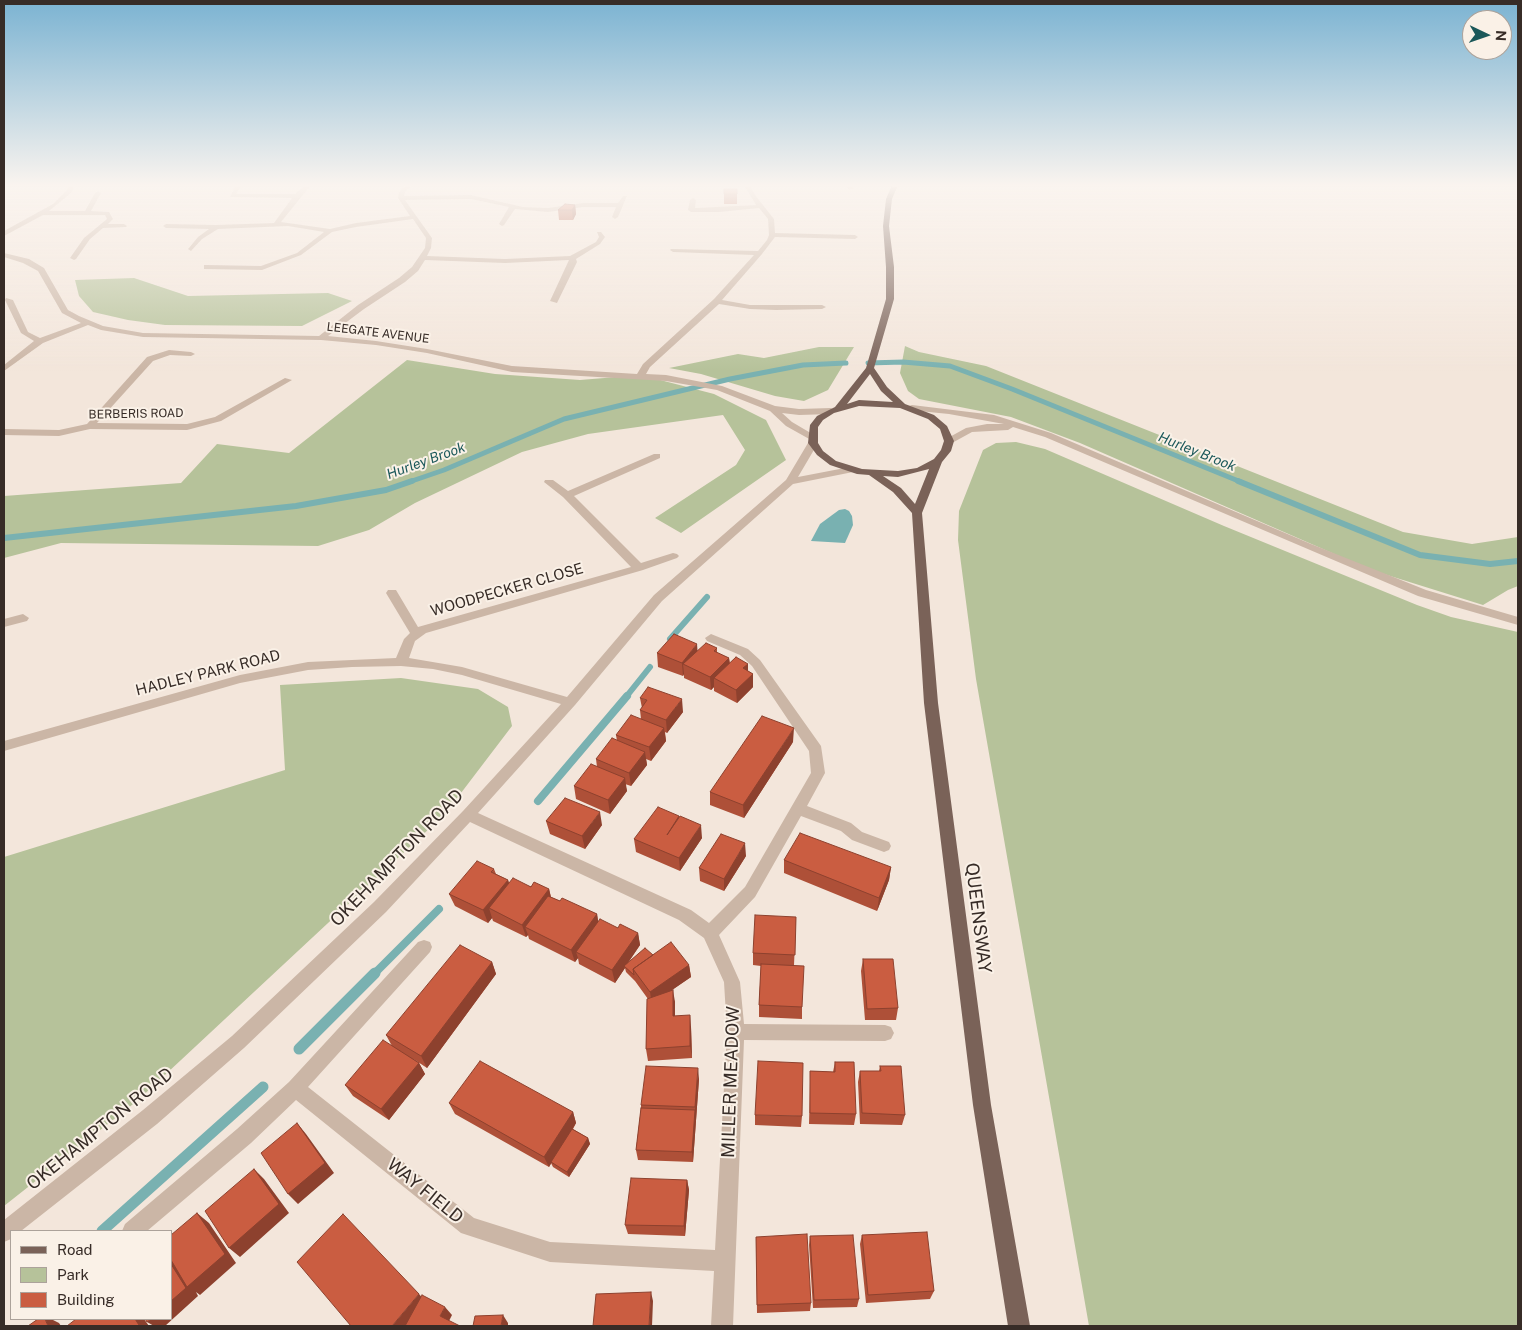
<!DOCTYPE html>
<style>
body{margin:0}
#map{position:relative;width:1522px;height:1330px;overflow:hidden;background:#f3e6db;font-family:"Public Sans",sans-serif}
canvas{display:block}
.frame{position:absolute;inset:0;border:5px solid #372c27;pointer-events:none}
.legend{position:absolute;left:10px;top:1230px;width:162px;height:90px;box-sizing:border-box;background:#faf1e7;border:1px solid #aca29a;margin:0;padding:6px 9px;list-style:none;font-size:15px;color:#372c27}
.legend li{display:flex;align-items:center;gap:10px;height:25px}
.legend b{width:25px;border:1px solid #aca29a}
.north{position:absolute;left:1462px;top:10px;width:50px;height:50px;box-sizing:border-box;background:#faf1e7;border:1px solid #aca29a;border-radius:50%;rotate:93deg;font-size:14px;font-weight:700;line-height:20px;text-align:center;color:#372c27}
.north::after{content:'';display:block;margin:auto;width:18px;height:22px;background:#1b585a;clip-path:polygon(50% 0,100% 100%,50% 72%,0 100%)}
</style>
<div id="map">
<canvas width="1522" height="1330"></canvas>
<div class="frame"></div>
<ul class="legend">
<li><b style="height:6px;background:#7a6258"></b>Road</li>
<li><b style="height:14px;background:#b6c29a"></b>Park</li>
<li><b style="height:14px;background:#ca5d41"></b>Building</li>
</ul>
<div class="north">N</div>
</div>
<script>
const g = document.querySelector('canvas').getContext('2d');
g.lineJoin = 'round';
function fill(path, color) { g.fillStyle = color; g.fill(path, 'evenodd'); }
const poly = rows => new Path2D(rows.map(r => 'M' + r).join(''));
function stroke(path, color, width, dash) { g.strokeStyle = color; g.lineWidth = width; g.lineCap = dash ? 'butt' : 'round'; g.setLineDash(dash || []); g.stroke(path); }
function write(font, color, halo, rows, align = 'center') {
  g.font = font + ' "Public Sans",sans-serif'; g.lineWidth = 4; g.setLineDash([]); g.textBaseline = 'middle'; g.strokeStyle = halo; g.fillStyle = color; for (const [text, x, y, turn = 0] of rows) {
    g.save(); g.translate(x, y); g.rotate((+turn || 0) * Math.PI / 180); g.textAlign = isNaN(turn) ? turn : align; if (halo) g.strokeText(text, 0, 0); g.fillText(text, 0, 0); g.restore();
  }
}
const green = poly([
 [134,278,188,296,328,293,352,301,302,326,165,325,128,320,93,312,79,296,75,280],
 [905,346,919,352,986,366,1403,532,1472,544,1518,537,1518,586,1508,590,1483,605,1371,570,1080,443,1011,417,919,399,908,391,900,373],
 [819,347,854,347,828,390,804,401,775,396,701,374,669,368,738,354,764,358],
 [407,360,495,374,580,380,641,375,714,394,766,420,786,460,681,533,655,518,736,465,745,450,723,415,588,434,522,452,415,503,369,530,318,546,61,543,4,558,4,496,181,483,217,444,289,453],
 [1016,442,1045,449,1224,526,1417,605,1451,617,1518,632,1518,1326,1089,1326,976,679,958,540,959,511,983,450,996,443],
 [401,678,478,689,508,707,512,726,445,814,137,1101,4,1206,4,857,285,770,280,685]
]);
const water = poly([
 [845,509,849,511,852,516,853,525,845,543,811,541,820,524,839,510]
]);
const streamFar3 = poly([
 [868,363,903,362,950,366,1012,389,1241,482],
 [409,482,444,470,564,419,730,379,803,365,846,363]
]);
const streamFar2 = poly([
 [1238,481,1420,555,1490,564,1518,561],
 [4,538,296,506,386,490,412,481],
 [670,639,707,597],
 [626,697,650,667]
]);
const streamFar1 = poly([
 [538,801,627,696],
 [374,974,439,909]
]);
const stream = poly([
 [299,1049,375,973],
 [102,1231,263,1087]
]);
const minor = poly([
 [69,185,75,185,71,193,49,211,85,211,95,193,98,191,101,193,91,211,109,212,113,219,108,224,124,224,127,226,126,227,103,228,90,239,76,259,74,260,70,258,84,238,107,219,105,215,43,215,4,236,4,231,53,204,66,191,69,185],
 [236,185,242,185,236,194,295,194,305,185,311,185,281,222,330,229,356,223,410,216,398,198,399,192,406,185,412,185,405,192,404,196,471,195,523,207,548,208,583,203,618,203,623,196,627,196,618,217,615,219,612,217,616,207,583,207,548,212,515,209,504,225,502,226,499,224,509,207,471,199,405,200,432,238,431,248,427,256,505,259,570,256,596,242,599,237,597,232,601,232,605,237,600,244,576,259,577,262,557,303,550,301,569,260,505,263,425,260,418,271,405,282,364,309,328,336,376,341,427,349,512,366,637,374,643,364,714,299,754,255,673,252,670,250,671,249,758,251,767,240,769,235,768,219,759,208,719,212,691,212,688,210,690,200,693,198,696,200,695,208,756,205,744,185,750,185,755,195,774,219,775,233,855,235,858,237,855,239,775,237,762,254,722,300,750,305,822,305,826,307,822,309,776,310,750,309,719,304,650,367,646,374,666,375,722,386,775,406,799,409,831,408,836,411,831,414,799,415,782,413,792,422,814,435,816,437,811,440,786,426,770,411,717,390,666,381,512,372,427,353,376,345,321,340,143,337,101,330,88,325,43,343,4,371,4,365,34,341,21,333,5,300,6,298,13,300,28,332,40,338,81,323,62,313,38,271,23,263,4,257,4,253,29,259,44,268,68,310,79,316,103,326,143,333,319,336,358,305,399,278,412,267,425,248,426,238,413,219,356,227,332,232,301,255,262,270,204,269,204,265,207,265,261,266,297,253,324,232,288,226,218,229,202,239,191,251,188,249,189,248,198,237,209,229,166,228,163,226,166,224,216,225,274,223,292,198,230,197,236,185],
 [846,185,852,185,854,189,849,190,846,185],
 [169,350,191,352,195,354,191,356,170,355,153,361,97,423,187,424,215,417,285,378,292,380,221,421,187,430,90,429,59,436,4,435,4,429,59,430,87,424,147,357,169,350],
 [912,405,994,415,1051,433,1311,544,1426,590,1518,617,1518,625,1418,596,1045,437,1013,427,1008,430,972,432,952,443,946,443,946,439,966,428,987,424,1004,424,949,414,909,410,909,406,912,405],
 [813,440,818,443,798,477,850,467,853,468,853,472,793,484,662,601,575,705,478,813,691,910,709,923,745,887,811,773,809,751,752,666,740,655,707,641,705,638,711,634,748,649,760,660,821,746,825,773,807,806,851,823,862,832,889,842,891,846,889,850,884,852,852,840,841,831,801,816,755,897,719,935,740,982,744,1024,885,1025,891,1027,894,1033,891,1039,885,1041,744,1040,733,1326,711,1326,714,1271,550,1262,461,1233,296,1100,251,1143,147,1231,122,1231,125,1224,237,1129,289,1082,418,942,424,940,430,942,432,947,430,952,308,1087,474,1218,550,1242,715,1250,727,1032,724,982,704,938,679,920,470,822,386,912,244,1048,157,1124,21,1231,11,1231,11,1239,4,1242,4,1220,143,1110,232,1036,374,902,463,811,561,704,462,675,433,669,401,666,352,667,308,670,240,683,4,751,4,741,240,675,308,662,396,658,404,639,410,633,386,593,388,590,396,590,418,627,631,567,563,497,544,482,545,480,553,480,568,491,654,454,660,454,660,458,574,496,641,563,673,553,677,554,679,556,677,558,643,570,426,633,415,641,409,658,462,667,567,697,654,595,786,480,808,443,813,440],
 [23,614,29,618,27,621,4,627,4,619,23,614]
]);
const major = poly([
 [892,185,898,185,892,199,889,226,894,267,894,299,874,368,887,387,905,404,934,415,947,426,954,441,951,451,942,462,922,513,938,703,991,1105,1030,1326,1008,1326,973,1105,924,703,912,513,893,492,869,475,857,474,830,465,817,455,808,443,810,425,817,416,835,407,866,368,886,299,886,267,883,226,886,199,892,185],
 [870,374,881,391,893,402,859,400,847,404,870,374],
 [859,406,900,408,928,419,940,429,944,441,941,450,934,459,917,468,898,471,862,469,836,461,823,451,818,443,818,427,823,420,834,413,859,406],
 [929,469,915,504,901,488,883,476,898,477,929,469]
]);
const wall = poly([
 [724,189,737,189,737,204,724,204],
 [575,205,576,214,573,220,559,220,558,210],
 [717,648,717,653,729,658,730,663,748,664,748,671,753,674,753,687,737,703,714,691,714,687,711,690,684,678,684,674,683,676,658,667,657,653,697,651],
 [640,698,683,712,667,733,665,732,666,741,651,761,646,759,647,765,631,786,625,784,627,791,610,814,576,799,574,786,597,767,596,759,617,741,616,735,641,719,640,710,642,708],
 [793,742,744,818,710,805,710,792],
 [679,816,679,817,702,838,680,871,636,852,634,839],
 [546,821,602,825,585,849,550,834],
 [746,856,724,891,700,881,699,868],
 [784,860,891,867,889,880,877,911,784,873],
 [494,869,496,874,508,880,509,883,549,889,551,897,560,901,597,914,598,921,618,928,638,933,640,945,628,963,653,955,689,965,691,977,670,991,675,1002,675,1016,691,1027,692,1058,648,1061,646,1049,648,999,635,981,626,972,625,968,615,983,579,964,578,958,575,962,529,939,528,935,526,937,493,921,492,918,488,923,455,906,449,894],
 [796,917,794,965,802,1007,802,1019,759,1017,759,1005,761,966,753,965,753,953],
 [863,959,898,1008,896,1020,865,1020,861,971],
 [492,962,496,974,427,1068,412,1058,419,1063,425,1074,389,1120,353,1096,345,1085,392,1046,386,1035],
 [835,1062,856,1114,854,1125,809,1124,810,1082,810,1071,833,1072],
 [880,1066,905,1115,902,1125,860,1124,858,1082,860,1071,879,1071],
 [699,1079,693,1162,638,1160,636,1150,641,1108,641,1105],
 [449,1103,573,1112,576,1123,573,1129,588,1138,590,1144,569,1177,553,1167,551,1163,549,1167,455,1114],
 [755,1115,802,1116,801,1127,755,1125],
 [687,1180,689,1190,685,1236,628,1234,625,1225],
 [862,1235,934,1291,930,1299,866,1303,860,1244],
 [810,1236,859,1299,857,1307,813,1308,809,1245],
 [756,1237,811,1303,810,1311,757,1313]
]);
const shadedWall = poly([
 [575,205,576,214,573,220,572,210],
 [697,644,698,657,683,664,684,674,683,676,682,663],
 [729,658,730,671,714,678,714,687,711,690,710,677],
 [748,664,748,677,743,668],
 [753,674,753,687,737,703,736,690],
 [682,699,683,712,667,733,666,720],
 [664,728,666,741,651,761,649,747],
 [794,728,793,742,744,818,743,805],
 [645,752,647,765,631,786,629,773],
 [625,778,627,791,610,814,608,800],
 [600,812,602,825,585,849,582,836],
 [701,825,702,838,680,871,679,858],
 [745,843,746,856,724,891,724,879],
 [891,867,889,880,877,911,879,898],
 [508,880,512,893,489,908,492,918,488,923,483,910],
 [549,889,552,902,525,927,528,935,526,937,522,925],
 [597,914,599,927,576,952,578,958,575,962,571,950],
 [638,933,640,945,625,967,624,966,625,968,615,983,612,970],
 [492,962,496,974,427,1068,421,1056],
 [689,965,691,977,652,1004,650,992],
 [673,990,675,1002,675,1028,673,1016],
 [690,1015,691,1027,692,1058,690,1046],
 [419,1063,425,1074,389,1120,381,1109],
 [698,1068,699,1079,693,1162,692,1152],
 [573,1112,576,1123,549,1167,544,1157],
 [297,1123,306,1134,334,1173,298,1204,288,1194],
 [588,1138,590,1144,569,1177,567,1172],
 [254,1169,264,1179,289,1213,240,1257,229,1248],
 [687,1180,689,1190,685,1236,684,1226],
 [197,1213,209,1223,236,1263,200,1295,196,1292,198,1296,165,1326,154,1326,147,1322,151,1319,171,1319,171,1253],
 [651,1292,653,1301,652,1326,649,1326],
 [419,1294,426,1302,407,1326,392,1326],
 [445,1307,452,1315,448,1323,440,1316],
 [503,1315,508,1323,508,1326,501,1326],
 [45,1319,51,1319,59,1323,61,1326,48,1326],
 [135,1319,144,1319,149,1326,138,1326]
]);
const building = poly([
 [724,189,737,189,737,194,724,194,724,189],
 [565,204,575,205,572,210,558,210,565,204],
 [674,634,697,644,682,663,657,653,674,634],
 [706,643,717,648,714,651,729,658,710,677,683,664,706,643],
 [736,657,748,664,743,668,753,674,736,690,714,678,736,657],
 [648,687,682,699,666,720,640,710,647,700,640,698,648,687],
 [631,715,664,728,649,747,616,735,631,715],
 [762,716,794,728,743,805,710,792,762,716],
 [612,738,645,752,629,773,596,759,612,738],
 [591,764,625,778,608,800,574,786,591,764],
 [565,798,600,812,582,836,546,821,565,798],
 [658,807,679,816,667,835,680,816,701,825,679,858,634,839,658,807],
 [800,833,891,867,879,898,784,860,800,833],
 [721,834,745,843,724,879,699,868,721,834],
 [477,861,494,869,491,872,508,880,483,910,449,894,477,861],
 [513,878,531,887,534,882,549,889,522,925,489,908,513,878],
 [548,896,560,901,562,898,597,914,571,950,525,927,548,896],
 [755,915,796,917,795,955,753,953,755,915],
 [600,919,618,928,620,924,638,933,612,970,576,952,600,919],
 [671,942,689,965,650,992,633,969,671,942],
 [460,945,492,962,421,1056,386,1035,460,945],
 [645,948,653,955,633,969,634,975,624,966,645,948],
 [863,959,893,959,898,1008,867,1009,863,959],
 [761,964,804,966,802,1007,759,1005,761,964],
 [673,990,673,1016,690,1015,690,1046,646,1049,647,999,673,990],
 [383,1040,419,1063,381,1109,345,1085,383,1040],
 [480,1061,573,1112,544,1157,449,1103,480,1061],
 [758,1061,803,1063,802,1116,755,1115,758,1061],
 [835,1062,854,1062,856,1114,810,1113,810,1071,835,1072,835,1062],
 [646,1066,698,1068,695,1107,641,1105,646,1066],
 [880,1066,901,1066,905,1115,862,1113,860,1071,881,1071,880,1066],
 [641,1108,695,1110,692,1152,636,1150,641,1108],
 [297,1123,325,1163,288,1194,261,1153,297,1123],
 [572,1129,588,1138,567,1172,551,1162,572,1129],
 [254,1169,279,1204,229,1248,205,1211,254,1169],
 [631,1178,687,1180,684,1226,625,1225,631,1178],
 [197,1213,225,1254,187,1287,171,1260,171,1235,197,1213],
 [343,1214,419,1294,392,1326,351,1326,297,1262,343,1214],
 [927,1232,934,1291,868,1295,862,1235,927,1232],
 [807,1234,811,1303,757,1305,756,1237,807,1234],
 [853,1235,859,1299,814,1300,810,1236,853,1235],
 [171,1264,186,1288,171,1301,171,1264],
 [651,1292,649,1326,593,1326,596,1294,651,1292],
 [422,1295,445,1307,440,1316,460,1326,405,1326,422,1295],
 [503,1315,501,1326,473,1326,475,1316,503,1315],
 [38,1319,45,1319,48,1326,28,1326,38,1319],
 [76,1319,135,1319,139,1325,138,1326,67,1326,76,1319],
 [145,1319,151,1319,147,1322,145,1319]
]);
const farStreetnames = [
 ["LEEGATE AVENUE",378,333,7],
 ["BERBERIS ROAD",136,414,-1]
];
const farWaternames = [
 ["Hurley Brook",1197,452,22],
 ["Hurley Brook",426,461,-20]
];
const streetNames = [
 ["WOODPECKER CLOSE",507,590,-16],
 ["HADLEY PARK ROAD",208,673,-14]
];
const nearStreetnames = [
 ["OKEHAMPTON ROAD",397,858,-46],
 ["QUEENSWAY",978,918,83],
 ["MILLER MEADOW",731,1082,-88],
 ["OKEHAMPTON ROAD",100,1129,-39],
 ["WAY FIELD",425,1191,39]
];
fill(green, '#b6c29a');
fill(water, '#79b1b1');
stroke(streamFar3, '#79b1b1', 5);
stroke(streamFar2, '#79b1b1', 6);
stroke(streamFar1, '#79b1b1', 8);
stroke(stream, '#79b1b1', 11);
fill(minor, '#cbb6a6');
fill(major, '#7a6258');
fill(wall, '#ae5038');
fill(shadedWall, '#8d412e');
fill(building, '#ca5d41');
stroke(building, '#8d412e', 1);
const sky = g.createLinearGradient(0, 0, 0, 371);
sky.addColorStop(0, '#7bb3d2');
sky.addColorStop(0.5, '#faf4ef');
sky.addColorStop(1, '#faf4ef00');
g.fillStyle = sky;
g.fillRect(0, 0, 1522, 371);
write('12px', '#372c27', '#faf1e7', farStreetnames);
write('italic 14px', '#1b585a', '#faf1e7', farWaternames);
write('15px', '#372c27', '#faf1e7', streetNames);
write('18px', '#372c27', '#faf1e7', nearStreetnames);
</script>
